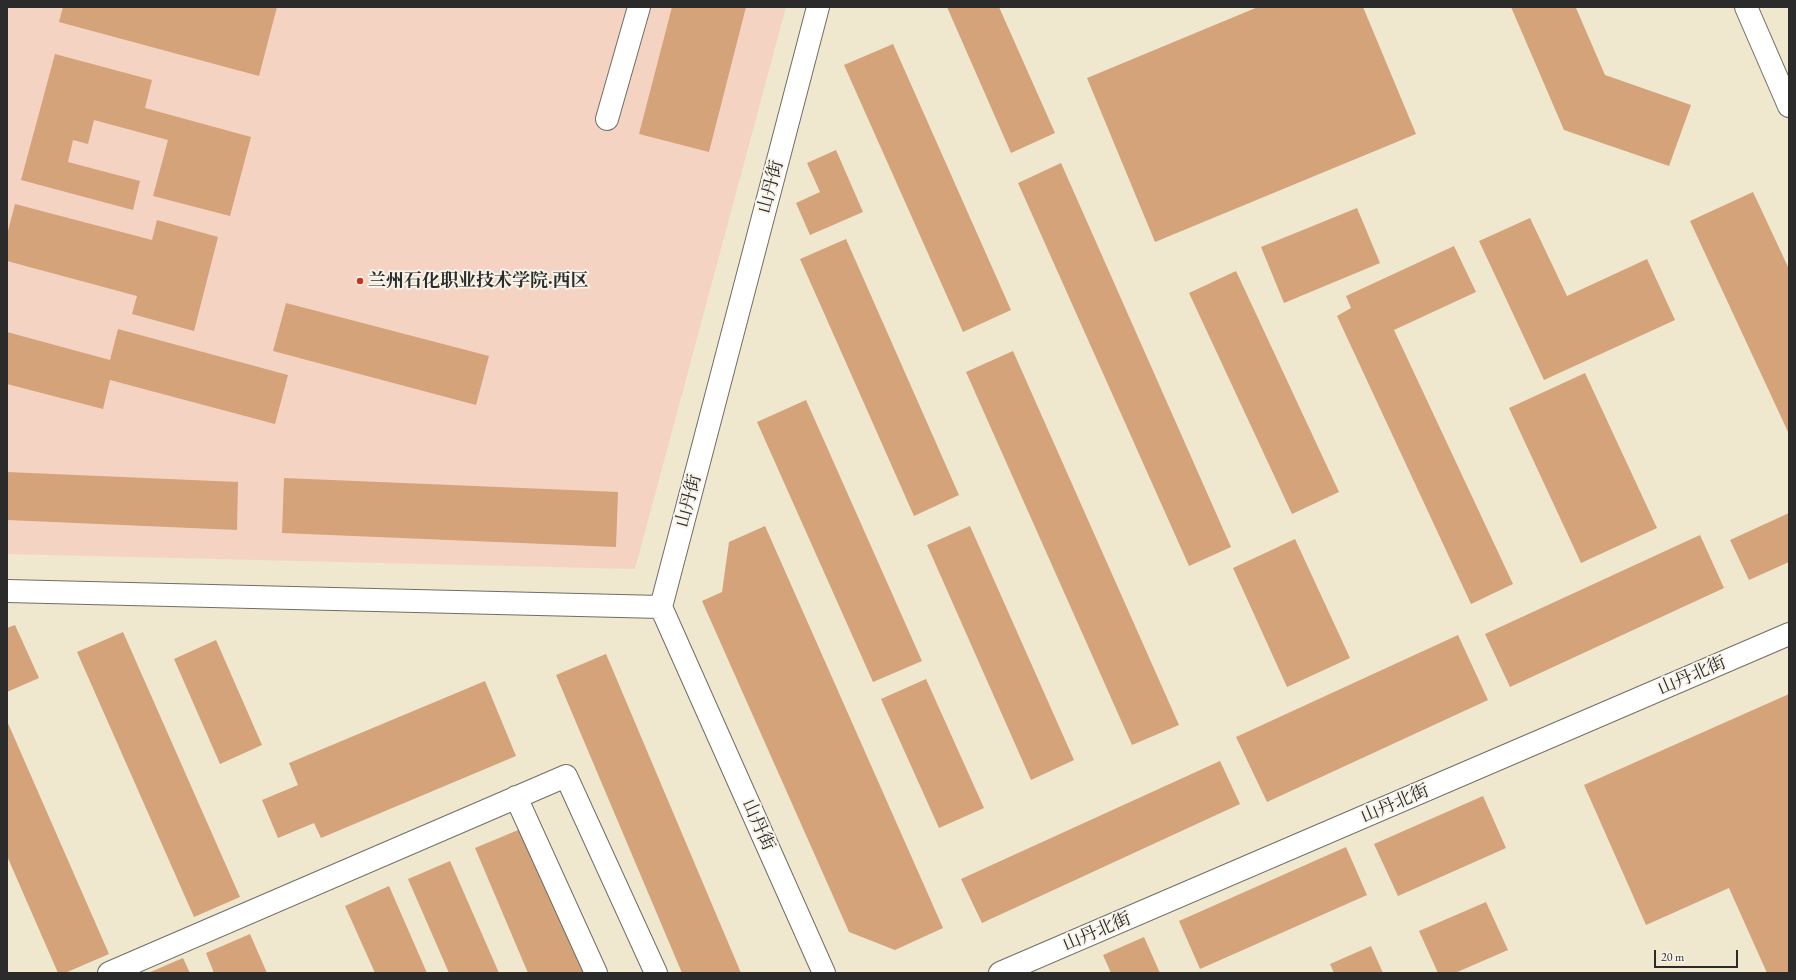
<!DOCTYPE html>
<meta charset="utf-8">
<style>
body{margin:0}
#map{position:relative;width:1796px;height:980px;overflow:hidden;background:#efe7ce;font-family:"EB Garamond",serif}
canvas{display:block}
.frame{position:absolute;inset:0;border:8px solid #2b2b2b;pointer-events:none}
.scale{position:absolute;left:1654px;top:950px;width:84px;height:18px;box-sizing:border-box;border:2px solid #2b2b2b;border-top:0;padding-left:5px;font-size:12px;line-height:14px;white-space:nowrap;color:#2b2b2b;-webkit-text-stroke:3px #f7f3e8;paint-order:stroke}
</style>
<div id="map">
<canvas width="1796" height="980"></canvas>
<div class="frame"></div>
<div class="scale">20 m</div>
</div>
<script>
const g = document.querySelector('canvas').getContext('2d');
g.lineJoin = 'round';
function fill(path, color) { g.fillStyle = color; g.fill(path, 'evenodd'); }
const poly = rows => new Path2D(rows.map(r => 'M' + r).join(''));
function stroke(path, color, width, dash) { g.strokeStyle = color; g.lineWidth = width; g.lineCap = dash ? 'butt' : 'round'; g.setLineDash(dash || []); g.stroke(path); }
function write(font, color, halo, rows, align = 'center') {
  g.font = font + ' "EB Garamond","Noto Serif SC",serif'; g.lineWidth = 4; g.setLineDash([]); g.textBaseline = 'middle'; g.strokeStyle = halo; g.fillStyle = color; for (const [text, x, y, turn = 0] of rows) {
    g.save(); g.translate(x, y); g.rotate((+turn || 0) * Math.PI / 180); g.textAlign = isNaN(turn) ? turn : align; if (halo) g.strokeText(text, 0, 0); g.fillText(text, 0, 0); g.restore();
  }
}
const built = poly([
 [7,7,786,7,635,569,7,554]
]);
const building = poly([
 [63,7,277,7,259,76,59,22],
 [672,7,746,7,709,152,639,134],
 [947,7,999,7,1055,133,1011,153],
 [1258,7,1363,7,1416,134,1155,242,1087,78],
 [1511,7,1579,7,1576,8,1605,75,1691,105,1669,166,1564,130],
 [893,44,1011,310,963,332,844,65],
 [55,54,152,80,145,108,251,137,230,216,153,196,168,140,94,120,88,144,73,140,68,162,140,181,133,210,21,180],
 [836,150,863,212,810,235,796,203,820,192,807,163],
 [1061,163,1231,547,1189,566,1018,183],
 [1753,192,1789,269,1789,434,1690,221],
 [15,204,152,240,157,220,218,237,194,331,132,314,137,296,7,261,7,235],
 [1357,208,1380,263,1284,303,1261,247],
 [1530,218,1567,296,1647,259,1675,320,1544,380,1479,241],
 [846,239,959,495,914,516,800,259],
 [1454,246,1476,292,1394,330,1513,584,1471,604,1337,316,1351,308,1346,296],
 [1236,271,1339,492,1292,514,1189,293],
 [286,303,489,356,476,405,273,351],
 [118,329,288,375,275,424,110,380,103,409,7,384,7,332,110,360],
 [1013,351,1179,725,1132,745,966,372],
 [1585,373,1657,528,1581,563,1509,408],
 [806,400,922,661,873,682,757,422],
 [7,472,238,482,237,530,7,520],
 [284,478,618,492,616,547,282,533],
 [1789,513,1789,562,1749,580,1730,540],
 [765,526,943,928,895,950,849,932,702,601,722,592,729,542],
 [970,526,1074,760,1031,780,927,545],
 [1700,535,1724,588,1510,687,1485,634],
 [1295,539,1350,658,1287,687,1233,568],
 [15,625,39,678,7,692,7,628],
 [123,632,240,897,194,917,77,652],
 [1458,635,1488,700,1267,802,1236,737],
 [216,640,262,745,220,764,174,659],
 [606,654,741,973,682,973,556,675],
 [926,679,984,808,939,828,881,699],
 [485,681,516,756,321,838,314,823,278,838,262,800,298,785,289,763],
 [1789,694,1789,973,1767,973,1729,888,1646,925,1584,785],
 [7,721,109,954,65,973,58,973,7,856],
 [1220,761,1240,804,982,923,961,879],
 [1483,796,1506,848,1398,896,1374,844],
 [523,828,584,973,528,973,475,848],
 [1346,847,1367,895,1200,969,1179,921],
 [450,861,499,973,449,973,408,879],
 [389,886,427,973,375,973,345,906],
 [1486,902,1508,950,1455,973,1438,973,1419,931],
 [250,934,267,973,214,973,206,953],
 [1144,937,1160,973,1111,973,1103,955],
 [1371,946,1383,973,1334,973,1330,964],
 [183,958,190,973,148,973]
]);
const minor = poly([
 [818,7,661,607,824,973],
 [607,119,639,7],
 [7,591,661,607],
 [516,797,596,973],
 [109,973,566,776,656,973],
 [1000,973,1789,634]
]);
const major = poly([
 [1746,7,1789,106]
]);
const markers = [
 [360,281,4,"#c8321e"]
];
const streetNames = [
 ["山丹街",771,187,-75],
 ["山丹街",689,501,-75],
 ["山丹北街",1692,676,-23],
 ["山丹北街",1395,804,-23],
 ["山丹街",758,825,66],
 ["山丹北街",1097,932,-23]
];
const poiNames = [
 ["兰州石化职业技术学院·西区",368,281]
];
fill(built, '#f5d3c2');
fill(building, '#d4a37a');
stroke(minor, '#706d64', 24);
stroke(major, '#706d64', 24);
stroke(minor, '#fff', 22);
stroke(major, '#fff', 22);
for (const [x, y, r, color] of markers) { const dot = new Path2D(); dot.arc(x, y, r, 0, 2 * Math.PI); g.fillStyle = color; g.fill(dot); stroke(dot, '#f7f3e8', 1.5); }
write('18px', '#2b2b2b', '#f7f3e8', streetNames);
write('bold 18px', '#2b2b2b', '#f7f3e8', poiNames, 'left');
</script>
